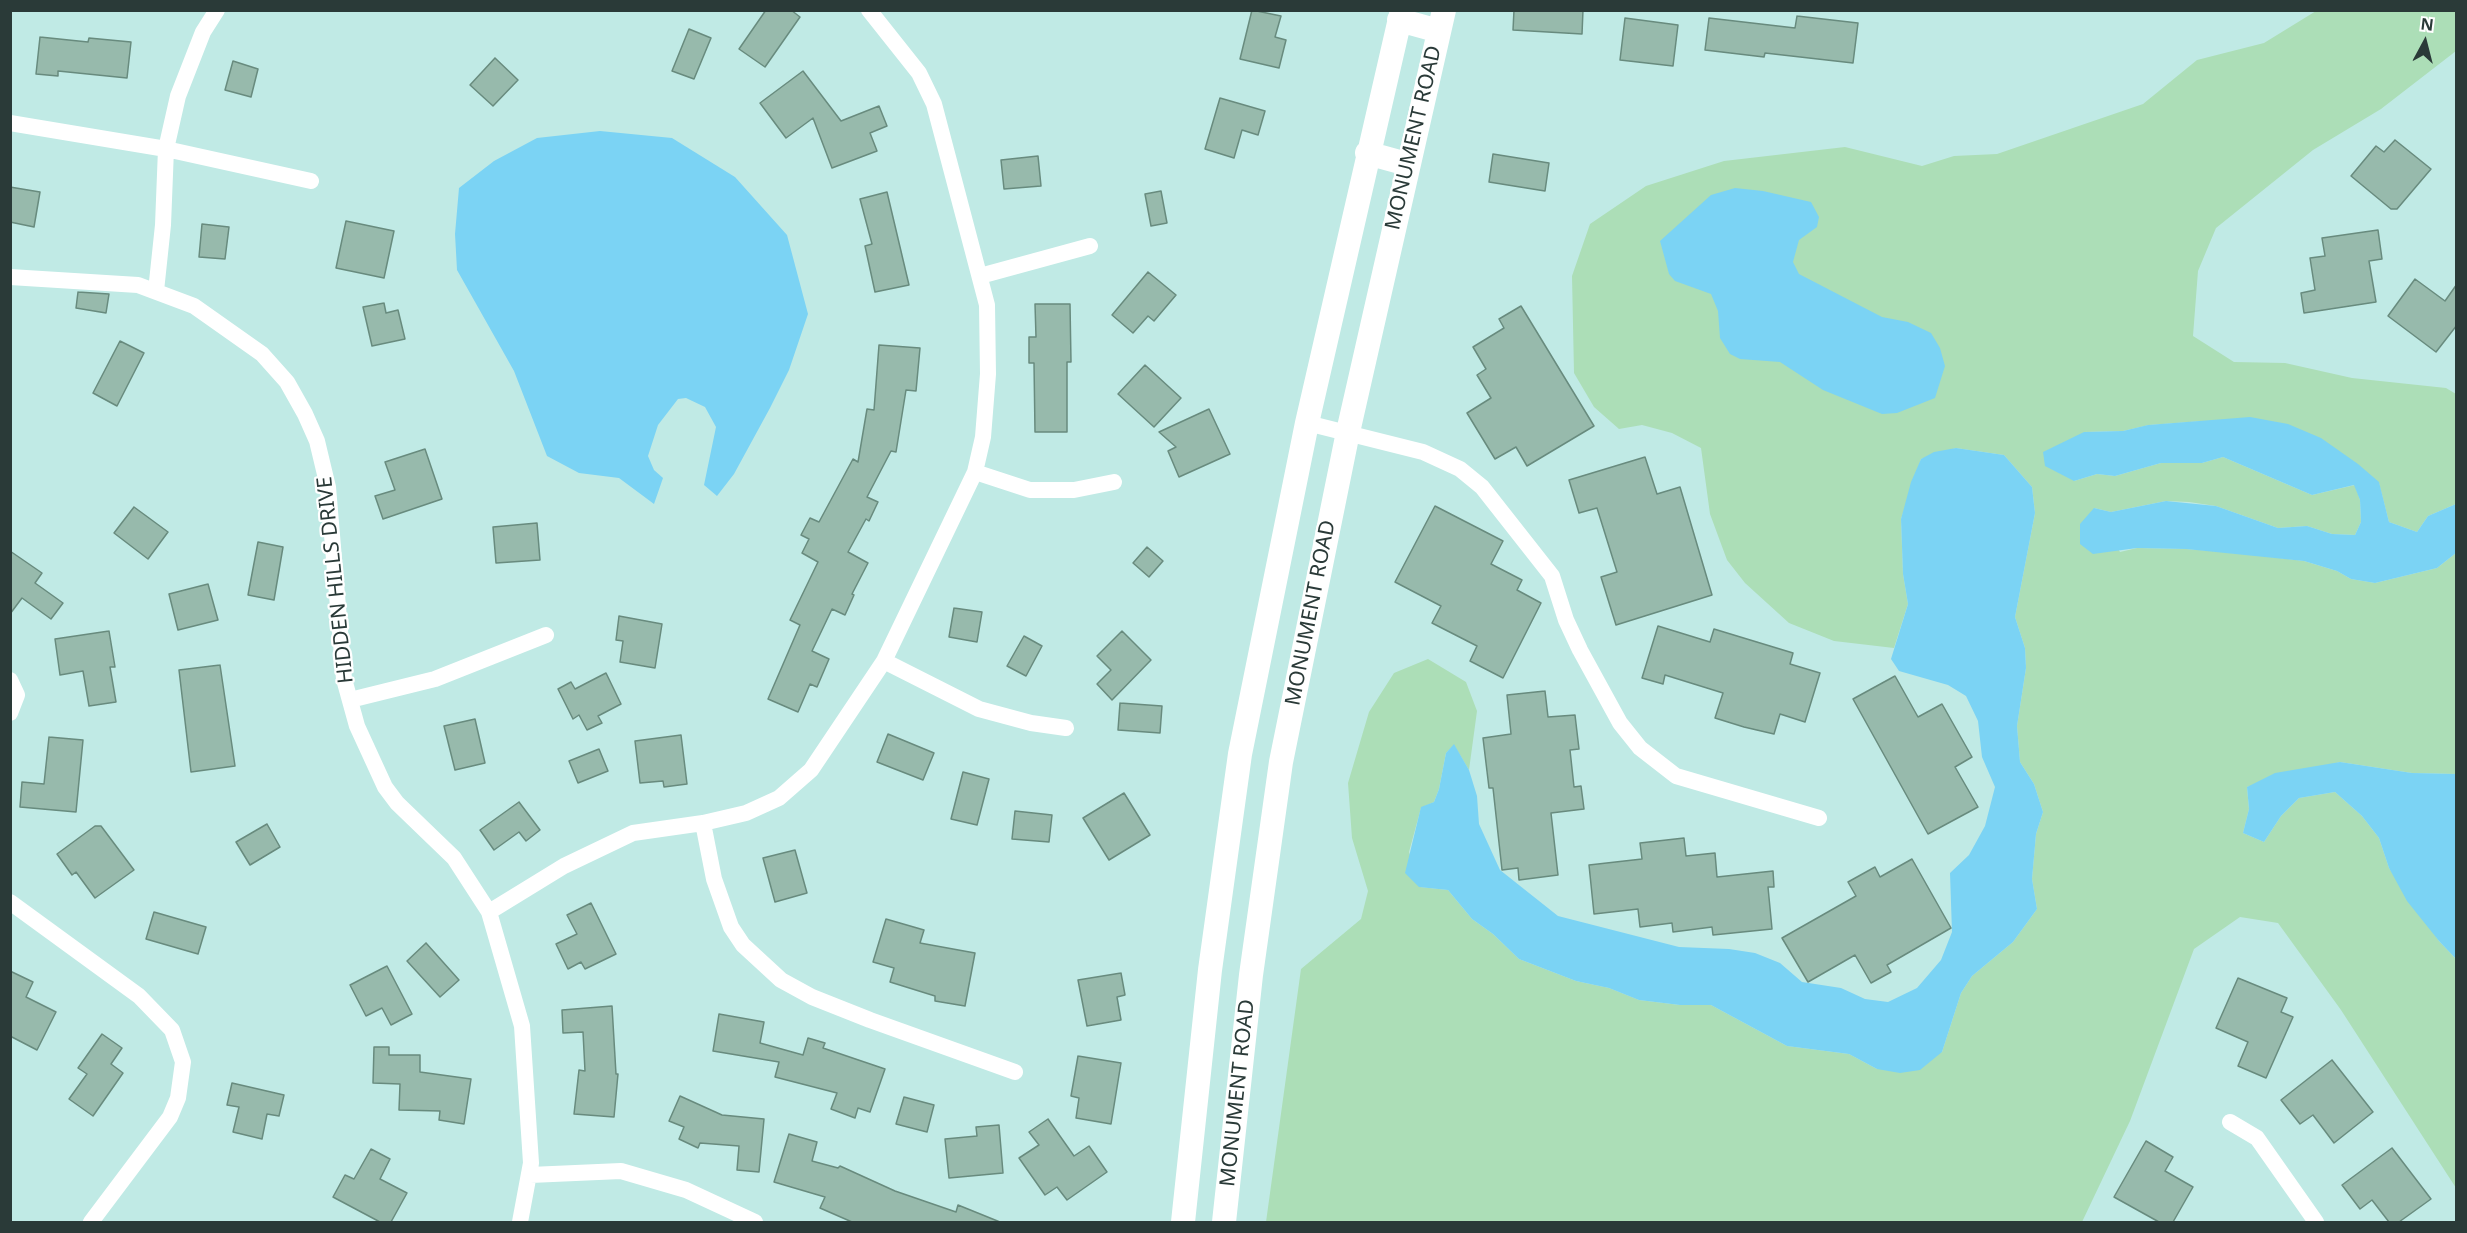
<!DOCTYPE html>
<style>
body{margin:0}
#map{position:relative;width:2467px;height:1233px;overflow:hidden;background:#c0eae5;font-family:"Noto Sans",sans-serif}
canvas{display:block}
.frame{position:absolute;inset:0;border:12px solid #2a3a38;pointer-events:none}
.north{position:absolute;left:2395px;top:12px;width:60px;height:60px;-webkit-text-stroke:4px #fff;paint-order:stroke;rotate:7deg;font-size:16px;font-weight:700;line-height:24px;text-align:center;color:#2a3a38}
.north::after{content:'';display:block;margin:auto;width:21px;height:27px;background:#2a3a38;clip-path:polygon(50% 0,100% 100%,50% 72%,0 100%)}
</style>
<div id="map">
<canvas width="2467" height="1233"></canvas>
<div class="frame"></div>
<div class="north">N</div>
</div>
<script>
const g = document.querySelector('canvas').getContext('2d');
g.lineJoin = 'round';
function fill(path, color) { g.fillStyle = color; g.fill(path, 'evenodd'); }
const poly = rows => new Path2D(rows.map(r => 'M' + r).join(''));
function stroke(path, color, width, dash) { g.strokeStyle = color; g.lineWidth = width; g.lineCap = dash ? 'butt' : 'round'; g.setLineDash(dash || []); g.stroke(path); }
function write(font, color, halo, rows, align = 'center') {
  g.font = font + ' "Noto Sans",sans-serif'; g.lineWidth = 4.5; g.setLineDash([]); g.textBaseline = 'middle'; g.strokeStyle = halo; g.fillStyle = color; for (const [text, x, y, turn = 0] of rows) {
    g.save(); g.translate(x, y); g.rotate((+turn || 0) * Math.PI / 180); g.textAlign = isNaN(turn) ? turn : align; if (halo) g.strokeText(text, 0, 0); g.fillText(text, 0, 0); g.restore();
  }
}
const green = poly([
 [2316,11,2456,11,2456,51,2381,109,2313,150,2216,228,2198,271,2193,336,2234,362,2285,363,2352,378,2446,388,2456,394,2456,504,2428,516,2417,532,2389,522,2379,483,2203,421,2149,425,2123,431,2084,432,2074,481,2097,474,2115,476,2161,463,2202,463,2223,457,2312,495,2355,485,2360,500,2361,522,2355,535,2332,534,2307,526,2278,528,2216,506,2189,502,2166,501,2111,512,2094,508,2120,552,2137,548,2186,549,2239,553,2304,561,2337,571,2351,579,2375,583,2437,568,2456,553,2456,774,2412,773,2340,762,2247,787,2249,809,2243,833,2264,842,2281,816,2299,798,2335,792,2362,816,2379,838,2389,868,2439,941,2456,959,2456,1188,2341,1010,2278,923,2240,917,2194,949,2130,1121,2082,1222,1266,1222,1301,969,1361,919,1368,891,1352,838,1348,783,1369,712,1394,673,1428,659,1466,682,1477,711,1469,770,1454,745,1446,753,1439,789,1434,802,1421,808,1409,852,1420,887,1448,890,1472,919,1493,934,1519,959,1576,981,1609,988,1639,1000,1680,1005,1711,1005,1787,1046,1849,1054,1877,1069,1942,1052,1961,993,1972,976,2013,942,2037,909,2032,879,2036,834,2043,812,2034,784,2020,762,2017,726,2026,668,2025,648,2015,617,2035,513,2032,487,2004,455,1956,448,1921,459,1901,519,1903,574,1908,604,1894,648,1834,641,1789,623,1745,583,1727,560,1710,514,1701,448,1672,433,1642,425,1619,429,1594,407,1574,373,1572,276,1590,224,1646,186,1724,161,1845,147,1922,166,1954,156,1997,154,2143,104,2197,60,2264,43]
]);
const water = poly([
 [600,131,672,138,735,177,787,235,808,314,789,370,770,408,734,474,717,496,704,485,716,427,705,407,686,398,678,399,658,425,648,456,654,470,663,478,654,504,619,478,579,473,547,456,514,371,457,270,455,234,459,188,494,161,537,138],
 [1735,188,1763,191,1811,202,1819,217,1817,227,1799,240,1793,262,1799,274,1882,317,1908,322,1931,333,1940,348,1945,366,1935,398,1897,413,1882,414,1823,390,1780,362,1740,359,1730,354,1720,338,1718,311,1711,294,1675,281,1669,274,1660,241,1711,195],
 [2250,417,2288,424,2321,438,2358,464,2379,482,2389,522,2417,532,2428,516,2456,504,2456,553,2437,568,2375,583,2351,579,2337,571,2304,561,2186,549,2137,548,2093,554,2080,544,2080,524,2094,508,2111,512,2166,501,2216,506,2278,528,2307,526,2332,534,2355,535,2361,522,2360,500,2354,485,2312,495,2223,457,2202,463,2161,463,2115,476,2097,474,2074,481,2045,466,2043,452,2084,432,2123,431,2148,425],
 [1956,448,2004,455,2032,487,2035,513,2015,617,2025,648,2026,668,2017,726,2020,762,2034,784,2043,812,2036,834,2032,879,2037,909,2013,942,1972,976,1961,993,1942,1052,1920,1070,1900,1073,1877,1069,1849,1054,1787,1046,1711,1005,1680,1005,1639,1000,1609,988,1576,981,1519,959,1493,934,1472,919,1448,890,1419,887,1405,873,1421,807,1434,802,1439,789,1446,753,1454,744,1469,770,1477,796,1479,824,1500,870,1558,916,1679,947,1729,949,1755,953,1780,963,1802,982,1841,988,1865,999,1888,1002,1917,988,1941,960,1952,932,1950,873,1969,855,1985,826,1995,787,1982,757,1978,721,1966,696,1948,685,1899,671,1891,659,1908,604,1903,574,1901,519,1911,482,1921,459,1934,452],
 [2340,762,2412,773,2456,774,2456,959,2439,941,2407,901,2389,868,2379,838,2362,816,2335,792,2299,798,2281,816,2264,842,2243,833,2249,809,2247,787,2275,773]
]);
const building = poly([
 [766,10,791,10,800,17,765,67,739,49,766,10],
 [1252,10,1281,16,1275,37,1286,40,1279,68,1240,59,1252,10],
 [1514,10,1583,10,1582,34,1513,30,1514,10],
 [1797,16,1858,23,1853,63,1765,53,1764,57,1705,50,1709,18,1795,28,1797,16],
 [1625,18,1678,25,1673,66,1620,60,1625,18],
 [689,29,711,38,694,79,672,71,689,29],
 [40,37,88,42,89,38,131,42,127,78,58,71,58,76,36,74,40,37],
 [495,58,518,80,493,106,470,85,495,58],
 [233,61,258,69,251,97,225,90,233,61],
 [803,71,841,121,879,106,887,126,870,133,877,151,832,168,813,118,786,138,760,103,803,71],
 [1220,98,1265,111,1258,135,1242,130,1234,158,1205,149,1220,98],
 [2395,140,2431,169,2397,209,2391,209,2351,176,2376,146,2384,152,2395,140],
 [1493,154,1549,163,1545,191,1489,182,1493,154],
 [1038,156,1041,186,1004,189,1001,160,1038,156],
 [10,187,40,192,34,227,10,222,10,187],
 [1161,191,1167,223,1151,226,1145,194,1161,191],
 [887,192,909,285,875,292,865,246,872,244,860,199,887,192],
 [346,221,394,231,384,278,336,268,346,221],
 [202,224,229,227,225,259,199,257,202,224],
 [2378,230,2382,259,2369,261,2376,302,2304,313,2301,293,2315,290,2310,258,2325,256,2322,238,2378,230],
 [1148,272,1176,295,1154,321,1148,316,1133,333,1112,315,1148,272],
 [2415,279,2445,301,2457,284,2457,325,2436,352,2388,316,2415,279],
 [78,292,109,294,106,313,76,308,78,292],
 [384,303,386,313,398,310,405,339,372,346,363,307,384,303],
 [1035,304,1070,304,1071,362,1067,362,1067,432,1035,432,1034,363,1029,363,1029,337,1036,337,1035,304],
 [1521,306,1594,426,1527,466,1516,447,1495,459,1467,413,1491,398,1477,375,1486,369,1473,347,1504,328,1499,319,1521,306],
 [120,341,144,353,117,406,93,393,120,341],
 [879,345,920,348,916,391,906,390,896,452,891,451,867,497,878,502,869,521,866,519,848,552,868,563,852,594,854,595,845,615,832,609,812,651,829,659,817,687,810,684,798,712,768,699,800,625,790,620,818,562,802,553,809,539,801,535,810,518,819,522,853,459,858,462,867,409,874,410,879,345],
 [1145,365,1181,398,1154,427,1118,394,1145,365],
 [1209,409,1230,454,1179,477,1168,451,1176,447,1159,432,1209,409],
 [425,449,442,499,383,519,375,496,395,490,385,462,425,449],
 [1645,457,1657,494,1680,487,1712,595,1616,625,1601,577,1617,572,1597,508,1579,513,1569,480,1645,457],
 [1435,506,1503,541,1491,564,1522,580,1517,590,1541,603,1503,678,1470,661,1477,646,1432,623,1441,606,1395,582,1435,506],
 [134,507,168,532,148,559,114,533,134,507],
 [537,523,540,560,496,563,493,527,537,523],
 [258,542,283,547,274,600,248,595,258,542],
 [1147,547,1163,561,1149,577,1133,563,1147,547],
 [10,551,42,573,35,583,63,603,51,619,22,598,10,614,10,551],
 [208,584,218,620,178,630,169,594,208,584],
 [954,608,982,612,977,642,949,637,954,608],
 [619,616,662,624,655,668,620,662,623,641,616,640,619,616],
 [1658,626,1710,642,1714,629,1793,653,1790,664,1820,673,1805,722,1780,714,1774,734,1744,727,1715,718,1723,693,1665,675,1663,684,1642,678,1658,626],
 [109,631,115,667,110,667,116,702,89,706,83,671,60,675,55,639,109,631],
 [1122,631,1151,660,1112,700,1097,684,1111,670,1097,656,1122,631],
 [1024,636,1042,646,1026,676,1007,666,1024,636],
 [220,665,235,766,191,772,179,670,220,665],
 [606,673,621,704,598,716,602,723,587,730,579,715,573,719,558,689,571,682,575,689,606,673],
 [1895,676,1918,717,1942,704,1972,757,1955,767,1978,807,1928,834,1853,699,1895,676],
 [1545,691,1548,717,1575,715,1579,749,1570,750,1574,787,1581,786,1584,809,1551,813,1558,875,1519,880,1518,868,1502,870,1493,788,1489,788,1483,738,1511,734,1507,695,1545,691],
 [1120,703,1162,706,1160,733,1118,730,1120,703],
 [475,719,485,763,455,770,444,726,475,719],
 [888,734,934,753,923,780,877,762,888,734],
 [681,735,687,784,664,787,663,781,640,783,635,741,681,735],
 [49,737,83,740,76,812,20,807,22,782,44,784,49,737],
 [599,749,608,771,578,783,569,761,599,749],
 [963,772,989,779,977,825,951,819,963,772],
 [1124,793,1150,835,1109,860,1083,818,1124,793],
 [519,802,540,830,526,841,519,832,494,850,480,830,519,802],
 [1015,811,1052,815,1049,842,1012,839,1015,811],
 [267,824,280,847,250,865,236,842,267,824],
 [95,826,101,826,134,870,95,898,76,872,72,875,57,854,95,826],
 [1684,838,1686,856,1715,853,1717,877,1773,871,1774,887,1768,887,1772,929,1713,935,1712,927,1673,932,1672,923,1640,927,1638,909,1594,914,1589,865,1642,859,1640,843,1684,838],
 [795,850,807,893,775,902,763,858,795,850],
 [1912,859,1951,928,1887,965,1891,972,1871,983,1855,955,1808,982,1782,938,1856,896,1848,882,1875,867,1880,877,1912,859],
 [591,903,616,954,585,969,581,962,568,969,556,944,577,934,567,915,591,903],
 [154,912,206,927,198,954,146,939,154,912],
 [886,919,924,930,920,943,975,953,965,1006,935,1001,935,996,890,982,894,968,873,962,886,919],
 [426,943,459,980,440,997,407,961,426,943],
 [387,966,412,1014,391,1025,382,1008,366,1016,350,985,387,966],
 [10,971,33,982,26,997,56,1012,37,1050,10,1036,10,971],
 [1121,973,1125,995,1117,997,1121,1020,1087,1026,1078,980,1121,973],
 [2238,978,2287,998,2281,1012,2293,1017,2266,1078,2238,1066,2248,1042,2216,1028,2238,978],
 [612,1006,616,1074,618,1074,614,1117,574,1114,579,1070,585,1071,583,1032,563,1033,562,1010,612,1006],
 [719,1014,764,1022,760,1043,803,1055,808,1038,825,1043,823,1048,885,1069,870,1112,858,1108,855,1118,831,1109,837,1093,775,1077,779,1062,713,1051,719,1014],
 [102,1034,122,1048,111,1064,123,1073,93,1116,69,1099,87,1074,78,1068,102,1034],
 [374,1047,389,1047,389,1055,420,1055,420,1072,471,1079,464,1124,439,1120,440,1111,399,1110,400,1084,373,1083,374,1047],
 [1078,1056,1121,1063,1111,1124,1076,1118,1079,1098,1071,1096,1078,1056],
 [2332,1060,2373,1112,2334,1143,2313,1115,2300,1124,2281,1100,2332,1060],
 [232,1083,284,1095,279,1116,267,1114,262,1139,233,1132,239,1107,227,1105,232,1083],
 [680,1096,722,1115,764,1119,759,1172,737,1170,739,1146,700,1143,698,1148,679,1139,684,1127,669,1121,680,1096],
 [904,1097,934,1105,927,1132,896,1124,904,1097],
 [1048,1119,1074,1156,1089,1146,1107,1172,1067,1200,1057,1187,1045,1195,1019,1158,1039,1145,1029,1132,1048,1119],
 [999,1125,1003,1173,949,1178,945,1139,977,1136,976,1127,999,1125],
 [789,1134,817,1142,812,1161,838,1168,840,1166,895,1191,956,1212,958,1205,1000,1222,852,1222,820,1208,825,1197,774,1182,789,1134],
 [2146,1141,2173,1157,2165,1171,2193,1187,2173,1222,2159,1222,2114,1197,2146,1141],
 [2392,1148,2431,1199,2399,1222,2389,1222,2372,1200,2360,1209,2342,1185,2392,1148],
 [371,1149,390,1159,380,1179,407,1193,391,1222,380,1222,333,1197,345,1175,354,1179,371,1149]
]);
const street = poly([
 [10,123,166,149,311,181],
 [980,276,1090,246],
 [10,277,138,285,194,306,262,354,287,382,305,414,317,441,328,487,344,679,357,726,385,787,397,803,454,858,489,912,522,1026,531,1163,520,1222],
 [156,291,163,225,166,149,178,96,203,32,217,10],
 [1307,423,1423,452,1460,469,1482,487,1552,576,1566,620,1580,650,1620,723,1640,748,1676,776,1819,818],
 [975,472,1030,490,1074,490,1114,482],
 [884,661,979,709,1031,723,1066,728],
 [10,680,17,695,10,713],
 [350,700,435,679,546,635],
 [703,823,714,879,731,927,743,945,781,980,812,997,870,1020,1015,1072],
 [10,902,139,996,172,1030,183,1062,178,1098,170,1117,91,1222],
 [489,912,564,866,633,833,703,823,746,813,779,798,811,770,884,661,975,472,983,437,988,374,987,305,934,104,919,73,869,10],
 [2230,1122,2257,1138,2316,1222],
 [530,1175,621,1171,686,1190,755,1222]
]);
const secondary = poly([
 [1399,20,1439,31],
 [1367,153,1407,164],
 [1183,1222,1210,970,1240,754,1307,423,1402,10],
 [1224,1222,1251,975,1281,762,1348,432,1444,10]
]);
const streetNames = [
 ["MONUMENT ROAD",1414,138,-77],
 ["HIDDEN HILLS DRIVE",336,580,-96],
 ["MONUMENT ROAD",1311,613,-79],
 ["MONUMENT ROAD",1238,1093,-84]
];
fill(green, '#acdeb7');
fill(water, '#7bd3f4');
fill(building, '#97baac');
stroke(building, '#688b7e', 1.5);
stroke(street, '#fff', 16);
stroke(secondary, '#fff', 24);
write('21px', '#2a3a38', '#fff', streetNames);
</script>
